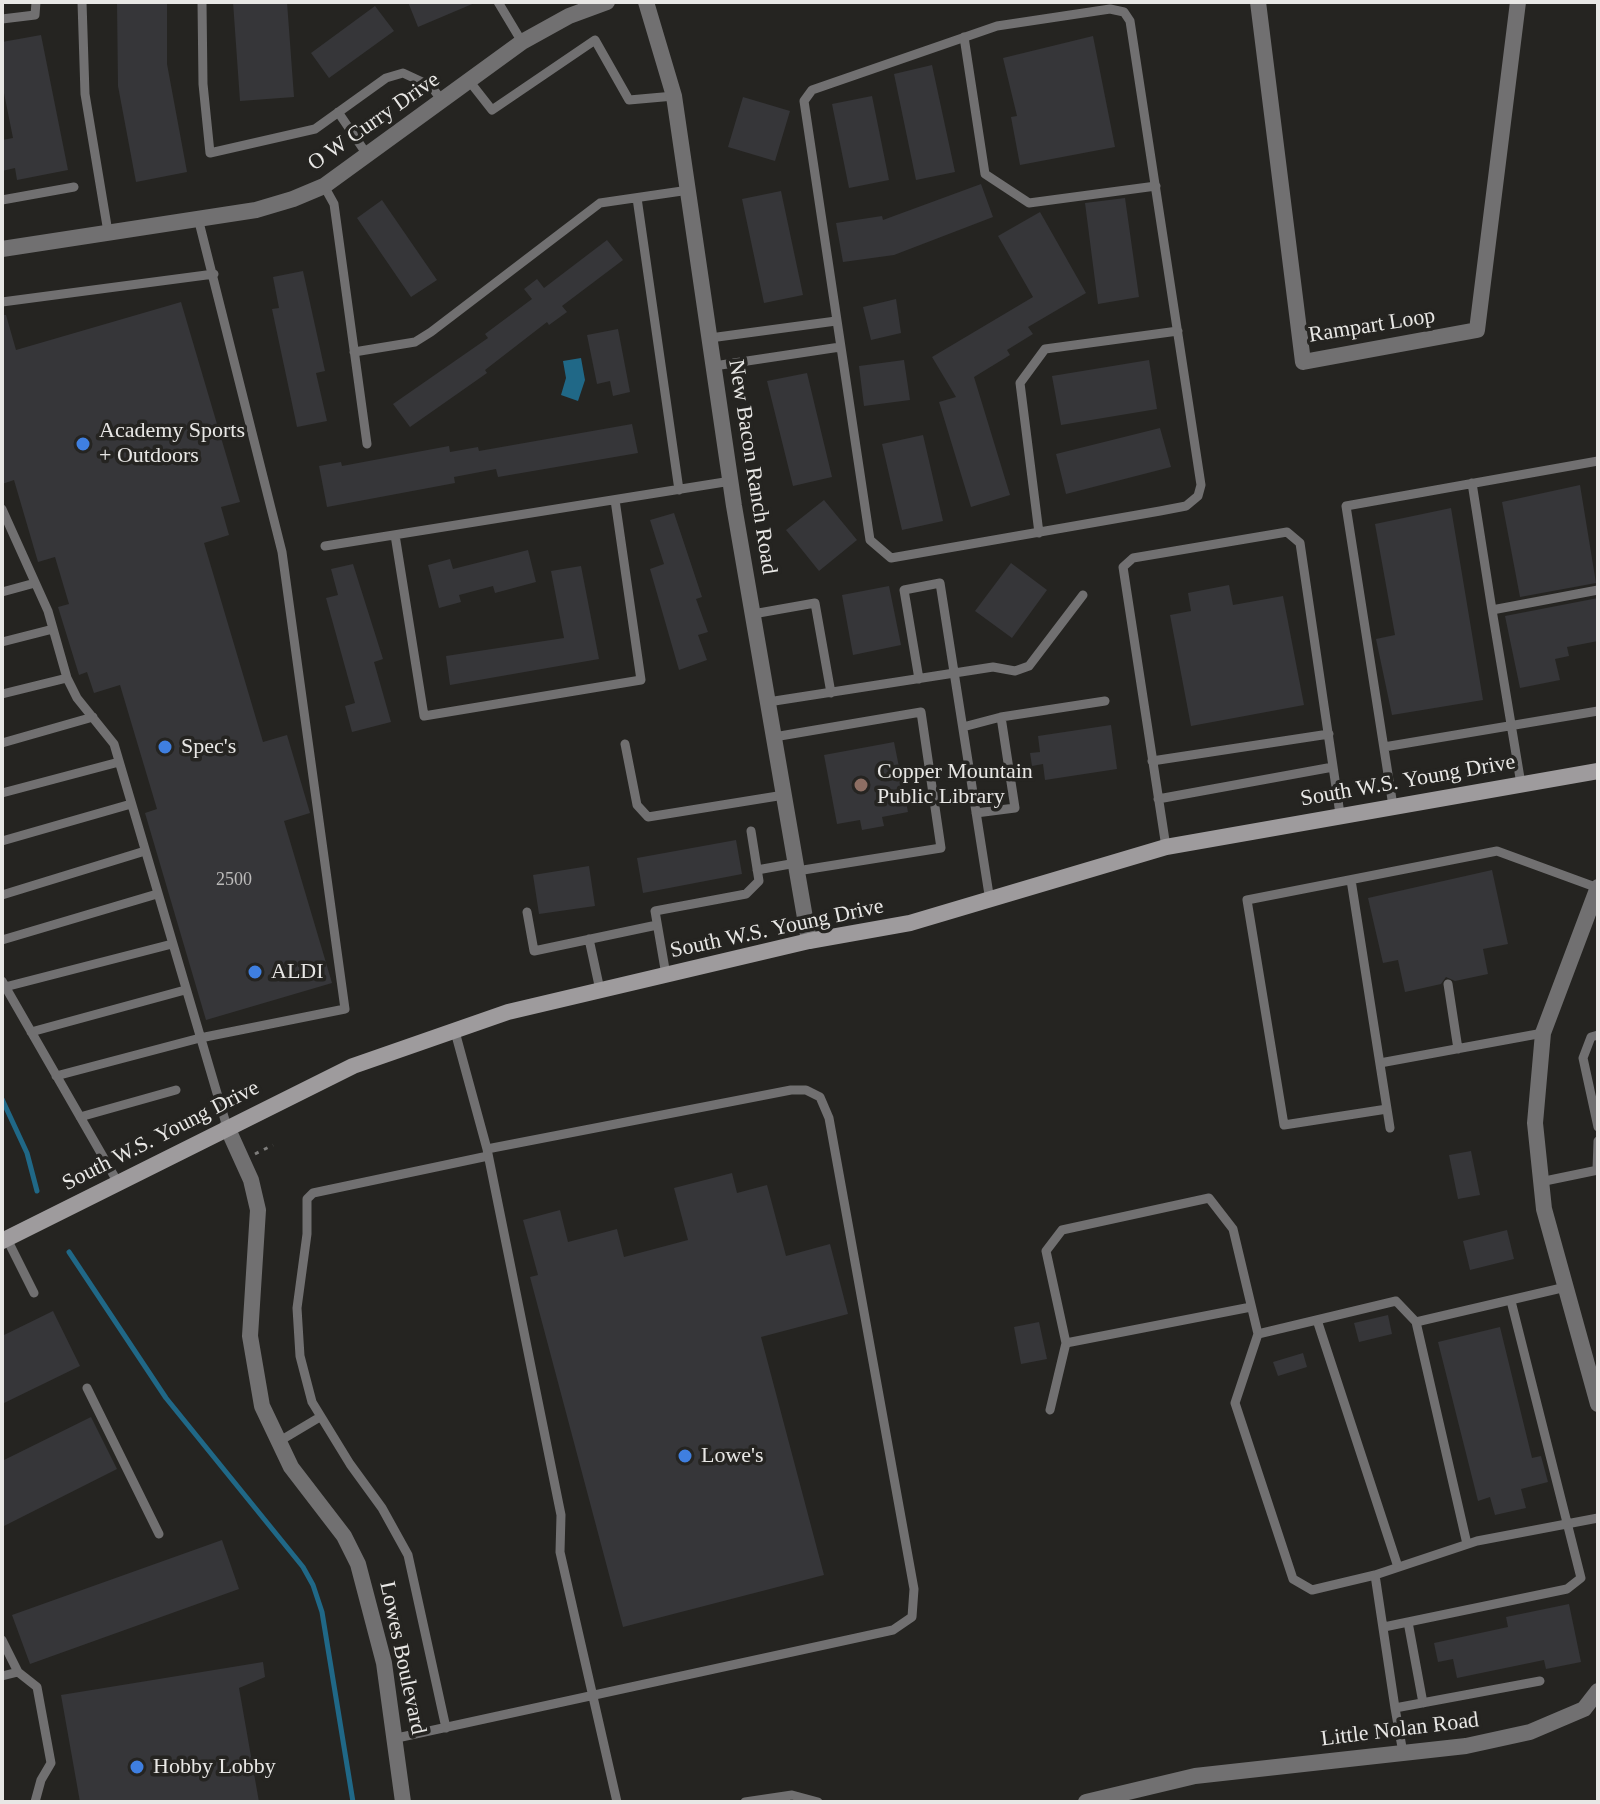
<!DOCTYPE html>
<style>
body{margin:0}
#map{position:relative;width:1600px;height:1804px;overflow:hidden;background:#252421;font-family:"Times New Roman",serif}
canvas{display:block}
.frame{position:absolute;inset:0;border:4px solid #e8e7e5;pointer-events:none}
</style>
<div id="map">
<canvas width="1600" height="1804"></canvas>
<div class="frame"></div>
</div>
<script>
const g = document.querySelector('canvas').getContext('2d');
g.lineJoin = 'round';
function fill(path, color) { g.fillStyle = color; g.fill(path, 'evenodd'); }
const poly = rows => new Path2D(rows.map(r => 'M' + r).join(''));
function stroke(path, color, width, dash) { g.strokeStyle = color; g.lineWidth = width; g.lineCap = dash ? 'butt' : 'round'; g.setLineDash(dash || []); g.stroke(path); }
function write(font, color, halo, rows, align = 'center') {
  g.font = font + ' "Times New Roman",serif'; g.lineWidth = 7; g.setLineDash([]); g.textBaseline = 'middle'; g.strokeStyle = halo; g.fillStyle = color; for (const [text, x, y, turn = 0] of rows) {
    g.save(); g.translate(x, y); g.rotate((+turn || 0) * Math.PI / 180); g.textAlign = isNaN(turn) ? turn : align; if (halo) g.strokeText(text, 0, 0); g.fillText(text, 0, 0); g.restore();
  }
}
const water = poly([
 [581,358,585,380,578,401,561,395,566,378,563,361]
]);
const stream = poly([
 [2,1099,27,1153,37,1191],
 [69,1252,166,1398,303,1567,313,1585,322,1612,353,1802]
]);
const building = poly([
 [117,2,167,2,167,64,187,172,136,182,118,86],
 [233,2,287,2,294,97,240,101],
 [408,2,477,2,418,27],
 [375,6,394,31,329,78,311,53],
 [41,35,68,170,17,180,15,168,2,171,2,140,13,138,2,83,2,42],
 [1093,36,1115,147,1020,165,1011,117,1017,116,1003,58],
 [932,65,955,172,916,180,894,74],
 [872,96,889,180,849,188,832,104],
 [743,97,790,111,775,161,728,147],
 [981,184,993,217,894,255,843,262,836,223,882,216,883,220],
 [781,191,803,295,764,303,742,199],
 [1125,198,1139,297,1098,304,1085,203],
 [382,200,437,280,411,297,357,218],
 [1040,212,1086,293,1028,327,1033,334,1007,350,1010,355,974,377,1010,495,971,507,939,402,956,397,932,357,1033,297,998,236],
 [607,240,623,260,562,306,567,312,549,325,547,322,485,370,487,373,410,427,393,404,488,338,485,334,532,299,524,289,537,279,544,288],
 [303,271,325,371,316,373,327,421,297,427,272,309,279,308,273,277],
 [896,299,901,333,871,340,863,307],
 [181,302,240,502,221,507,229,535,204,543,263,742,287,735,310,813,284,821,332,983,206,1020,145,813,157,809,120,685,94,693,87,672,79,675,58,607,69,604,55,557,38,562,14,480,2,484,2,315,6,315,16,350],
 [618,329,630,392,613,396,610,381,597,384,587,335],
 [904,360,910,400,864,406,859,366],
 [1149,360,1157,409,1061,425,1052,376],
 [807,373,832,477,793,486,767,381],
 [632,424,638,453,498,477,496,469,454,477,455,483,327,507,319,466,341,462,342,466,449,446,450,452,478,447,479,451],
 [1160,428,1171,467,1066,494,1056,454],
 [923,435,943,521,902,530,882,444],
 [1580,485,1596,583,1520,597,1502,502],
 [824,500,857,540,819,571,786,530],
 [1451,508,1483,700,1392,715,1376,639,1395,635,1375,524],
 [674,513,702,597,696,599,708,632,698,635,707,660,679,670,650,569,664,564,650,520],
 [528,550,536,582,495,593,493,586,459,595,461,602,439,608,428,565,450,559,453,569],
 [1011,563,1047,590,1012,638,975,611],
 [353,564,383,659,374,662,391,722,352,732,345,706,355,703,326,598,338,595,331,569],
 [581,566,599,659,450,685,446,656,564,638,551,571],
 [1229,585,1233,605,1283,596,1304,705,1191,726,1170,615,1191,611,1188,593],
 [889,586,901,645,853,655,842,595],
 [1598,598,1598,641,1567,647,1569,656,1555,659,1560,680,1520,688,1505,616],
 [1111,725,1117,769,1045,780,1043,764,1032,766,1030,753,1040,752,1038,736],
 [894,742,908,812,882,817,884,826,862,830,860,820,837,824,824,755],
 [736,840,742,874,643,893,637,858],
 [589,866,595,906,539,914,533,875],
 [1492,870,1508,944,1483,949,1488,974,1455,981,1446,977,1441,984,1405,992,1398,960,1383,963,1368,898],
 [1471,1151,1480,1195,1458,1199,1449,1155],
 [732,1173,737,1193,767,1185,786,1256,830,1244,848,1314,761,1337,824,1575,623,1627,530,1277,538,1275,523,1220,560,1210,568,1242,617,1229,624,1257,688,1240,674,1188],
 [1507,1230,1514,1259,1470,1270,1463,1241],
 [53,1311,80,1366,2,1404,2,1336],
 [1388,1315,1392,1334,1359,1342,1354,1323],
 [1039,1322,1047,1359,1021,1364,1014,1327],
 [1500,1327,1532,1458,1541,1456,1548,1482,1521,1489,1526,1508,1495,1515,1490,1497,1478,1501,1438,1342],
 [1303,1353,1307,1367,1278,1376,1273,1362],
 [91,1417,117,1469,2,1527,2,1461],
 [222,1540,239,1589,30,1664,12,1615],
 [1569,1604,1581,1662,1546,1669,1544,1660,1457,1678,1453,1659,1438,1662,1434,1643,1508,1627,1506,1617],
 [263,1662,265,1677,239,1688,259,1802,80,1802,61,1695]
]);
const path = poly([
 [255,1154,273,1145]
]);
const service = poly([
 [82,2,85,94,108,232],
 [202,2,203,84,210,153,315,129,386,78,403,73,431,86,443,102],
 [498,2,522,42],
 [1110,9,1124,12,1130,21,1201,485,1198,496,1186,506,1160,511,891,558,870,540,804,101,812,90,997,26,1110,9],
 [2,19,35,15,36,2],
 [964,37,985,174,1029,203,1156,186],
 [470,82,492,110,595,40,629,100,674,96],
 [338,112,368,156],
 [324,186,334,204,367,444],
 [637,198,679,490],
 [2,200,74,187],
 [2,302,214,274],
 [710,338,836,321],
 [354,352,415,342,431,332,600,203,689,190],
 [714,366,840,347],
 [1472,483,1492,610],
 [2,509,48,611,67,678,77,698,114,744,227,1127],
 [1039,533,1020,383,1045,349,1178,331],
 [395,535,424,716,641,680,615,500],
 [325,546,731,481],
 [2,592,35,583],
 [753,614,815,603,831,693],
 [2,642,53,629],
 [919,679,904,590,940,583,990,901],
 [2,694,67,678],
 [768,702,993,667,1015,671,1029,666,1083,595],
 [963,727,1001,717,1105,701],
 [774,737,921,712,941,848,797,871],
 [2,743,93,717],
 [625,744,637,805,648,817,784,795],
 [1384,747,1598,711],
 [1152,761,1329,734],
 [1521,784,1492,610,1598,590],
 [2,793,119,762],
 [1158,799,1333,767],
 [1393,806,1346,506,1598,461],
 [976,813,1015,808,1001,717],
 [2,841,131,804],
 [1166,847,1123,567,1133,558,1287,532,1300,543,1340,814],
 [757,870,796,863],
 [1351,880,1390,1128],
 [2,895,145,851],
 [527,912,534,951,657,925],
 [589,939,600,990],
 [2,940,157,894],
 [666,975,655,911,746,894,759,881,751,831],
 [2,981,117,1181],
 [1448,984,1458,1049],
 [5,987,172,944],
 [454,1028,487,1149,561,1515,560,1552,617,1802],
 [31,1032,185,990],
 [1598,1035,1591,1037,1583,1058,1598,1127],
 [1380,1063,1543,1033],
 [56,1076,200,1038,345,1009,282,552,198,218],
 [1387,1109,1284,1125,1247,900,1497,851,1598,888],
 [80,1117,176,1090],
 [1597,1170,1598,1141],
 [1540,1182,1598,1170],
 [7,1239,34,1293],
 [1317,1320,1398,1567],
 [1258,1334,1235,1403,1293,1579,1312,1590,1375,1575],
 [1066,1343,1251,1307],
 [87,1388,159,1534],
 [1050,1410,1066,1343,1046,1251,1062,1230,1209,1198,1233,1229,1258,1334,1396,1301,1416,1322],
 [278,1442,320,1417],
 [1467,1544,1416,1322,1566,1287],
 [1408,1622,1567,1589,1581,1578,1511,1301],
 [1384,1627,1408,1622,1423,1703],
 [2,1640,18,1672,37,1687,51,1763,41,1780,35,1802],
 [2,1676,18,1672],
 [1395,1708,1375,1575,1477,1541,1598,1518],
 [446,1728,408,1555,382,1508,350,1464,312,1402,300,1356,297,1308,307,1234,307,1199,313,1193,488,1156],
 [397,1738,893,1630,912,1617,914,1589,829,1118,820,1097,806,1090,791,1090,487,1149],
 [1403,1753,1395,1708,1540,1681],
 [745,1802,792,1795,818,1802]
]);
const minor = poly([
 [646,2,674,96,734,506,809,941],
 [1258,2,1303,362,1477,330,1518,2],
 [2,249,256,210,293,199,324,186,522,42,569,16,607,2],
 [1598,887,1543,1033,1535,1123,1544,1209,1598,1404],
 [1086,1802,1195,1776,1466,1746,1530,1732,1584,1709,1598,1691]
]);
const tertiary = poly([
 [227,1127,251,1180,258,1210,250,1336,262,1406,291,1467,344,1536,358,1564,384,1663,403,1802]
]);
const secondary = poly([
 [2,1241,353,1066,508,1012,809,941,910,923,1166,847,1598,771]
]);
const markers = [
 [83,444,8,"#3f7fe0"],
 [165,747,8,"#3f7fe0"],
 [861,785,8,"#8d6e63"],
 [255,972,8,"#3f7fe0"],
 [685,1456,8,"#3f7fe0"],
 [137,1767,8,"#3f7fe0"]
];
const numberNames = [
 ["2500",234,880]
];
const streetNames = [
 ["O W Curry Drive",374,122,-35],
 ["Rampart Loop",1372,326,-9],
 ["New Bacon Ranch Road",752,467,81],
 ["South W.S. Young Drive",1408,781,-10],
 ["South W.S. Young Drive",777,929,-12],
 ["South W.S. Young Drive",161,1136,-27],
 ["Lowes Boulevard",402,1658,78],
 ["Little Nolan Road",1400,1730,-7]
];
const poiNames = [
 ["Academy Sports",99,431],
 ["+ Outdoors",99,456],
 ["Spec's",181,747],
 ["Copper Mountain",877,772],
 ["Public Library",877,797],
 ["ALDI",271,972],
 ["Lowe's",701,1456],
 ["Hobby Lobby",153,1767]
];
fill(water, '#206887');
stroke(stream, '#206887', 5);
fill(building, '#363639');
stroke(path, '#7e7d7b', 3, [4, 6]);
stroke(service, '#717071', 9);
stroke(minor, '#717071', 16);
stroke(tertiary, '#717071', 16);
stroke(secondary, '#9e9b9d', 16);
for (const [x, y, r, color] of markers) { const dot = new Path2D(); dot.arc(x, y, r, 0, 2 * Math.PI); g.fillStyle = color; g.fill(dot); stroke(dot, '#252421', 3); }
write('18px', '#bcbbba', null, numberNames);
write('22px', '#e8e7e5', '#252421', streetNames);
write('22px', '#e8e7e5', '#252421', poiNames, 'left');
</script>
